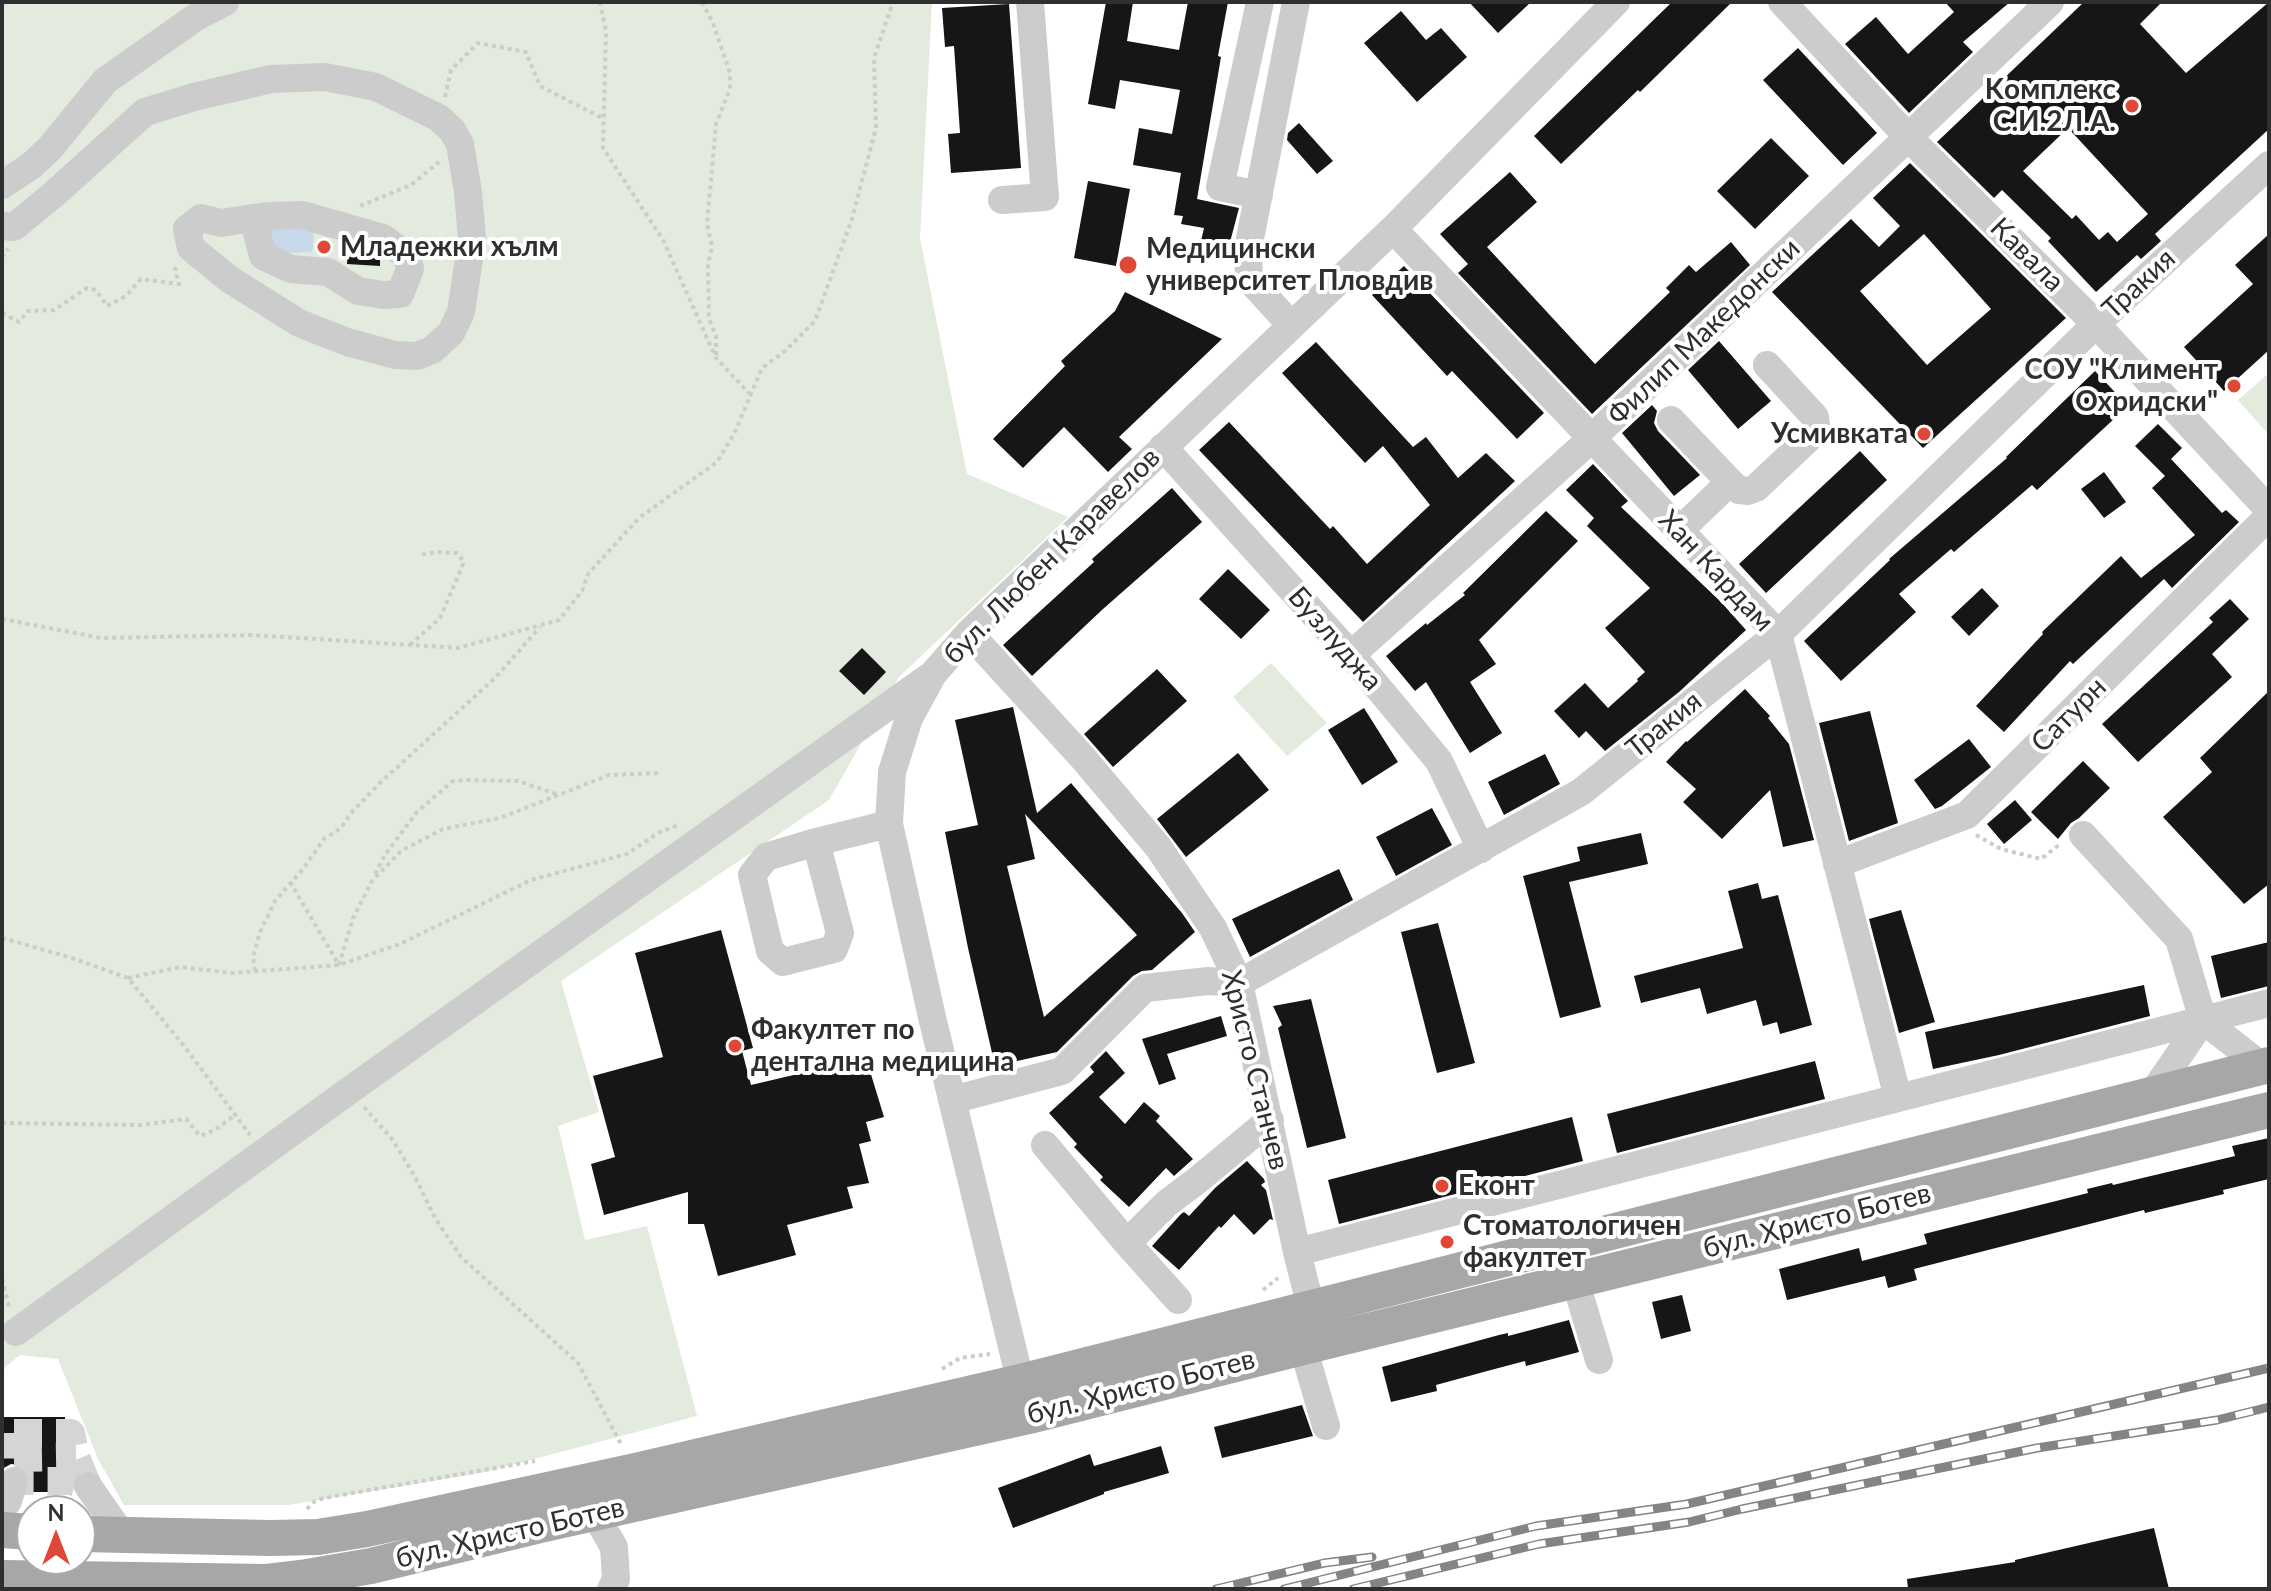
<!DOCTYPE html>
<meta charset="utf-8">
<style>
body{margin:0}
#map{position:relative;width:2271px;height:1591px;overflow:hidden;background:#fff;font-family:Lato,sans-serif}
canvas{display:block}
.frame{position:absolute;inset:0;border:4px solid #2f2f2f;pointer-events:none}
.north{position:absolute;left:16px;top:1495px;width:80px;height:80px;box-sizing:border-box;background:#fff;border:2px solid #acacac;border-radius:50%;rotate:0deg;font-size:22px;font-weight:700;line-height:32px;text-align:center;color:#2f2f2f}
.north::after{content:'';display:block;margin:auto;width:28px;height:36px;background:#df4837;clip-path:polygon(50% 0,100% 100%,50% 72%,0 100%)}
</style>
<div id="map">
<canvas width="2271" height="1591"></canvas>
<div class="frame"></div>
<div class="north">N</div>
</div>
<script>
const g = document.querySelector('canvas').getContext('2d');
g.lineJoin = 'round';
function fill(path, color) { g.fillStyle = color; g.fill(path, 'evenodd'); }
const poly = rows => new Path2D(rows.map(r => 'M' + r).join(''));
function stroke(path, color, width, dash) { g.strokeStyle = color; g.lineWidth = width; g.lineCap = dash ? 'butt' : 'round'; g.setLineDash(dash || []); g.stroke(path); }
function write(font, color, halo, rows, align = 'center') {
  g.font = font + ' Lato,sans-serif'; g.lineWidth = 8; g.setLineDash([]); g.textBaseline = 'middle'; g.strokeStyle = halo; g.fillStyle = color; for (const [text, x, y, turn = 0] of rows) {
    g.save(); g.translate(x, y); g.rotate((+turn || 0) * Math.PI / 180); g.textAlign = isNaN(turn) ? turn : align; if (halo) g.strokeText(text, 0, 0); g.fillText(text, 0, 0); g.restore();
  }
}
const green = poly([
 [2,2,932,2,920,238,967,474,1068,517,899,677,829,800,561,981,599,1112,558,1126,585,1240,647,1226,697,1416,481,1473,289,1505,124,1505,98,1459,58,1359,20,1355,2,1370],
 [2269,373,2269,435,2238,400],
 [1271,663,1327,723,1287,756,1233,697]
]);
const water = poly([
 [268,226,314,229,313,249,311,252,282,253,273,256]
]);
const building = poly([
 [1106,2,1133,2,1127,41,1179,50,1188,2,1228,2,1218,56,1221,57,1197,199,1239,208,1229,246,1201,241,1204,228,1181,224,1183,216,1174,215,1181,173,1133,165,1139,128,1172,134,1180,90,1120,80,1115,109,1088,104],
 [1469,2,1531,2,1498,33],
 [1672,2,1732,2,1640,92,1638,90,1561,164,1534,136],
 [1945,2,2010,2,1963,42,1973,52,1909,113,1845,44,1876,17,1908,54,1954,12],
 [2084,2,2162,2,2140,24,2186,73,2269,2,2269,129,2155,234,2161,241,2141,259,2137,255,2096,292,2048,241,2051,238,2002,190,1994,198,1937,142],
 [2068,128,2148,214,2117,242,2108,232,2099,240,2076,215,2072,219,2023,171],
 [1009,4,1021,168,951,173,948,134,960,133,954,46,945,47,942,8],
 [1401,11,1426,40,1441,28,1467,57,1417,102,1364,43],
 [1798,48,1877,133,1843,165,1763,80],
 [1299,123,1333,161,1317,174,1287,140,1288,133],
 [1771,138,1809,176,1755,229,1717,191],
 [1910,163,2066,318,1923,448,1772,292,1851,219,1879,247,1900,226,1873,198],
 [1924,234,1991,309,1927,365,1860,291],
 [1510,172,1537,202,1487,247,1595,364,1670,292,1666,288,1689,265,1696,272,1731,242,1750,265,1592,414,1458,273,1468,264,1440,234],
 [1088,181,1130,189,1116,266,1074,258],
 [2269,234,2269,350,2224,391,2184,347,2253,284,2235,265],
 [348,246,375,254,380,257,380,266,347,264],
 [1404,266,1544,413,1517,439,1452,371,1447,376,1372,295],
 [1125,292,1222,339,1119,437,1132,449,1108,472,1064,427,1023,468,993,439,1065,366,1061,361,1115,311],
 [1719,341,1771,401,1738,429,1688,370],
 [1316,342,1413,447,1426,437,1458,478,1486,453,1515,481,1363,622,1199,450,1229,422,1330,529,1333,526,1367,564,1430,505,1383,446,1365,463,1282,373],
 [2095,371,2128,406,2037,490,2032,485,1954,552,1951,549,1899,594,1916,612,1841,681,1804,641,1890,560,1889,559,2007,458,2006,457],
 [1652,405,1657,411,1654,423,1658,431,1700,475,1674,496,1622,433],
 [2158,424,2182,448,2171,459,2222,513,2226,510,2239,522,2172,588,2164,579,2073,664,2070,661,2004,732,1976,706,2043,634,2042,632,2121,556,2141,578,2195,535,2152,488,2165,476,2135,446],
 [1860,451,1887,480,1766,593,1739,564],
 [1593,464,1628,501,1621,507,1721,602,1746,630,1679,692,1605,751,1586,731,1579,738,1554,711,1585,683,1608,708,1638,681,1637,679,1645,672,1605,628,1650,588,1587,526,1594,518,1566,490],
 [2104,472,2126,502,2104,518,2081,489],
 [1172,488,1202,522,1103,609,1032,676,1003,645,1094,562,1092,559],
 [1546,511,1578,541,1479,640,1496,664,1470,682,1502,733,1470,753,1426,682,1415,691,1386,656,1426,623,1427,625,1465,595,1463,593],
 [1228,569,1270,610,1241,639,1199,599],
 [1982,588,1999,606,1969,636,1951,617],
 [2230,599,2249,619,2212,654,2232,677,2138,762,2102,724,2213,622,2209,618],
 [862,648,886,672,864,695,839,671],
 [1157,669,1187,701,1113,767,1084,734],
 [1745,689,1770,716,1768,718,1789,744,1814,840,1783,847,1770,790,1722,839,1683,802,1696,789,1666,762,1686,741,1687,742],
 [2269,691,2269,884,2244,904,2163,817,2212,772,2200,758],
 [1013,707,1037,813,1071,783,1182,913,1195,932,1152,970,1142,971,1133,976,1057,1052,995,1066,968,948,945,832,978,825,955,720],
 [1025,814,1137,935,1044,1017,1007,866,1035,859],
 [1364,708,1398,762,1362,785,1328,730],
 [1870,711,1898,823,1849,841,1819,723],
 [1969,739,1991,767,1942,806,1935,809,1914,780],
 [1238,753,1269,790,1186,857,1157,819],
 [1545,754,1560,784,1504,815,1488,782],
 [2083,761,2110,788,2079,818,2071,823,2058,839,2031,812],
 [2015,800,2032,820,2004,844,1987,824],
 [1432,808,1452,845,1396,876,1376,837],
 [1641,833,1648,864,1569,882,1601,1007,1560,1018,1523,876,1580,861,1577,847],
 [1339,869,1353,900,1250,957,1232,919],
 [1758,883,1762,899,1778,895,1812,1025,1780,1034,1777,1022,1763,1026,1756,1000,1707,1014,1700,988,1641,1003,1634,976,1743,948,1728,891],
 [1901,910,1935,1022,1899,1033,1869,919],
 [1438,923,1475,1063,1437,1073,1401,932],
 [721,930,753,1048,742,1051,751,1085,866,1058,884,1117,866,1122,871,1141,859,1144,869,1183,847,1187,853,1208,787,1225,796,1255,718,1276,704,1224,688,1224,688,1192,604,1215,591,1164,615,1157,593,1076,663,1057,635,953],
 [2269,942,2269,986,2221,998,2211,956],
 [2144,985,2150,1016,1999,1055,1933,1069,1925,1032],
 [1311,999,1346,1138,1307,1148,1278,1028,1282,1025,1273,1006],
 [1221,1016,1227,1036,1167,1054,1176,1079,1159,1085,1142,1039],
 [1106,1051,1125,1073,1099,1097,1125,1124,1144,1102,1160,1116,1156,1121,1193,1159,1174,1176,1166,1168,1129,1207,1100,1180,1103,1177,1074,1147,1077,1144,1049,1113,1094,1072,1090,1067],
 [1815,1061,1825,1099,1617,1153,1607,1114],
 [1572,1117,1583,1161,1339,1224,1328,1180],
 [2269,1138,2269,1179,2223,1190,2224,1194,2145,1213,2144,1210,1914,1269,1917,1280,1888,1288,1885,1276,1787,1300,1779,1269,1859,1248,1862,1261,1927,1244,1924,1234,2088,1193,2087,1189,2112,1183,2113,1185,2235,1156,2232,1146],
 [1247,1161,1264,1179,1265,1182,1261,1185,1266,1190,1273,1220,1270,1219,1254,1235,1234,1214,1221,1228,1219,1226,1179,1270,1152,1246,1181,1214,1184,1212,1189,1216,1215,1188],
 [1682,1295,1691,1331,1661,1339,1652,1302],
 [1569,1320,1579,1352,1526,1366,1525,1361,1491,1370,1436,1385,1437,1391,1391,1402,1382,1367,1499,1335,1508,1333,1508,1336],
 [1302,1405,1313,1436,1222,1458,1214,1427],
 [2,1417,65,1417,65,1492,29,1492,31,1478,26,1469,20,1465,11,1464,2,1469],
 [1161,1446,1169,1473,1104,1492,1104,1494,1013,1528,998,1488,1090,1454,1094,1466],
 [2154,1528,2169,1589,1908,1589,1907,1579,2015,1562,2015,1560]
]);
const minorTunnel = poly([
 [14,1433,71,1433,76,1457,88,1486,70,1481,14,1481,14,1433],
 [14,1458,76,1457]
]);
const path = poly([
 [600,2,606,31,603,148,663,240,716,358,749,393],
 [702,2,713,23,730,73,730,89,716,124,707,224,712,246,708,264,709,319,716,336,716,356],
 [445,97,451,70,478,43,526,52,540,86,604,119],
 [360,206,411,185,439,162],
 [2,257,8,249],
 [2,313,19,322,28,311,54,310,87,288,96,290,107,306,126,296,141,279,179,284,175,269,177,267],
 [2,619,101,638,254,635,458,648,559,620,582,591,588,574,639,518,717,462,734,434,762,368,785,351,815,321,852,219,876,128,874,58,893,2],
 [410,645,440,618,464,562,457,553,437,552,419,555],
 [1976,835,2001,849,2041,859,2060,844],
 [375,874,385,855,417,812,453,781,465,780,518,781,556,794],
 [290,882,339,965],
 [2,938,72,958,128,978,185,1047,250,1135],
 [339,965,353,918,372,881,401,851,443,829,500,818,609,775,658,773],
 [255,971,253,957,260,932,275,901,303,869,324,839,341,828,351,813,381,782,495,678,540,627],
 [128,978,180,967,232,973,339,965,400,944,531,880,627,854,658,833,678,825],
 [364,1107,392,1139,414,1175,435,1218,461,1257,578,1363,622,1446],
 [2,1123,140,1125,186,1119,200,1136,215,1130,235,1115],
 [2,1279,9,1307],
 [1263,1290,1278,1278],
 [942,1369,960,1358,990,1354],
 [307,1509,315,1501,324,1498,535,1461]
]);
const minor = poly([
 [1782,2,1908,137,2096,324,2269,510],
 [2,185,31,166,50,148,105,81,196,17,225,2],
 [1259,195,1220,187,1260,2],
 [1002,200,1045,197,1030,2],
 [2,226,14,227,54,194,145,112,194,97,271,79,325,77,376,87,439,118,452,130,460,144,468,192,472,239,461,312,451,333,432,350,417,356,395,355,347,342,299,323,229,279,191,248,187,229,201,218,221,223,253,218,270,216,302,215,383,238,407,256,410,269,400,294,383,295,358,291,328,272,291,269,263,256,253,218],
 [1393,229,1778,634,1898,1098],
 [1291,325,1249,279,1248,249,1296,2],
 [1671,420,1730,482],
 [1163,447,1351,655,1439,761,1481,849],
 [1679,531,1730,482,1739,490,1748,491,1756,488,1812,435,1816,426,1815,417,1767,365],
 [969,633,1083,758,1158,847,1213,928,1239,983,1297,1252,1311,1308],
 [1351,655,1591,439,2050,2],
 [2083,835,2179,939,2203,1020],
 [816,842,840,933,834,949,783,962,770,951,752,875,766,857,816,842,889,824],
 [1837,864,1967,815,2269,516],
 [2203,1020,2263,1067],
 [2152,1094,2203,1020],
 [952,1100,1062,1071,1145,988,1208,981,1239,983,1581,792,1778,634,2096,324,2269,165],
 [1045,1145,1127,1243],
 [1297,1252,2269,1003],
 [1575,1280,1599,1360],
 [1178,1300,1127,1243,1166,1204,1199,1179,1270,1120],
 [16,1332,350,1090,929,677],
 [1303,1347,1326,1426],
 [1025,1400,932,1017,889,824,892,772,909,718,933,674,969,633,1393,229,1616,2],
 [88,1486,123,1536],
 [2,1509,8,1501,14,1481],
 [594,1513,614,1547,616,1579,611,1589]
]);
const major = poly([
 [2,1530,32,1532],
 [80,1534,270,1538,318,1537,367,1529,635,1471,1020,1382,2269,1065],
 [2,1578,265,1582,307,1577,371,1566,540,1525,1029,1416,1303,1347,2269,1110]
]);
const rail = poly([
 [1216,1589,1324,1563,1372,1557],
 [1284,1589,1536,1526,1687,1504,2269,1368],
 [1353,1589,1539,1544,1689,1522,1742,1509,2037,1448,2217,1420,2269,1407]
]);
const markers = [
 [2132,106,8,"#df4837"],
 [324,247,8,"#df4837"],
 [1128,265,10,"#df4837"],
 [2234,386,8,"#df4837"],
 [1924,434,8,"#df4837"],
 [735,1046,8,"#df4837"],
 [1442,1186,8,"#df4837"],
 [1447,1242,8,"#df4837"]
];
const poiNames = [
 ["Kомплекс",2116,90,"right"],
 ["С.И.2Л.А.",2116,122,"right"],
 ["Младежки хълм",340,247],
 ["Медицински",1146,249],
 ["университет Пловдив",1146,281],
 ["СОУ \"Климент",2218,370,"right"],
 ["Охридски\"",2218,402,"right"],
 ["Усмивката",1908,434,"right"],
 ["Факултет по",751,1030],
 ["дентална медицина",751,1062],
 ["Еконт",1458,1186],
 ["Стоматологичен",1463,1226],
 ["факултет",1463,1258]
];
const streetNames = [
 ["Кавала",2027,255,45],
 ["Тракия",2139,284,-43],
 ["Филип Македонски",1704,332,-44],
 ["бул. Любен Каравелов",1052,556,-45],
 ["Хан Кардам",1716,571,47],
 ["Бузлуджа",1335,639,49],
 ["Сатурн",2069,715,-45],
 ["Тракия",1664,725,-39],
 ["Христо Станчев",1255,1070,76],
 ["бул. Христо Ботев",1817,1221,-14],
 ["бул. Христо Ботев",1141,1387,-14],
 ["бул. Христо Ботев",510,1533,-13]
];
fill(green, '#e2ebdd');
fill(water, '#cad8eb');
fill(building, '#161616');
stroke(minorTunnel, '#d5d5d5', 28, [28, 14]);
stroke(path, '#ccc', 4, [4, 4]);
stroke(minor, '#ccc', 28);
stroke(major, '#a7a7a7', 36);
stroke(rail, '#848484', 9);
stroke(rail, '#fff', 6, [18]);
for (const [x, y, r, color] of markers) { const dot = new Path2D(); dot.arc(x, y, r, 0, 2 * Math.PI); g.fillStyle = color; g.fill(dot); stroke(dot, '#fff', 3); }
write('bold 28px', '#2f2f2f', '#fff', poiNames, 'left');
write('28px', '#2f2f2f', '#fff', streetNames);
</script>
